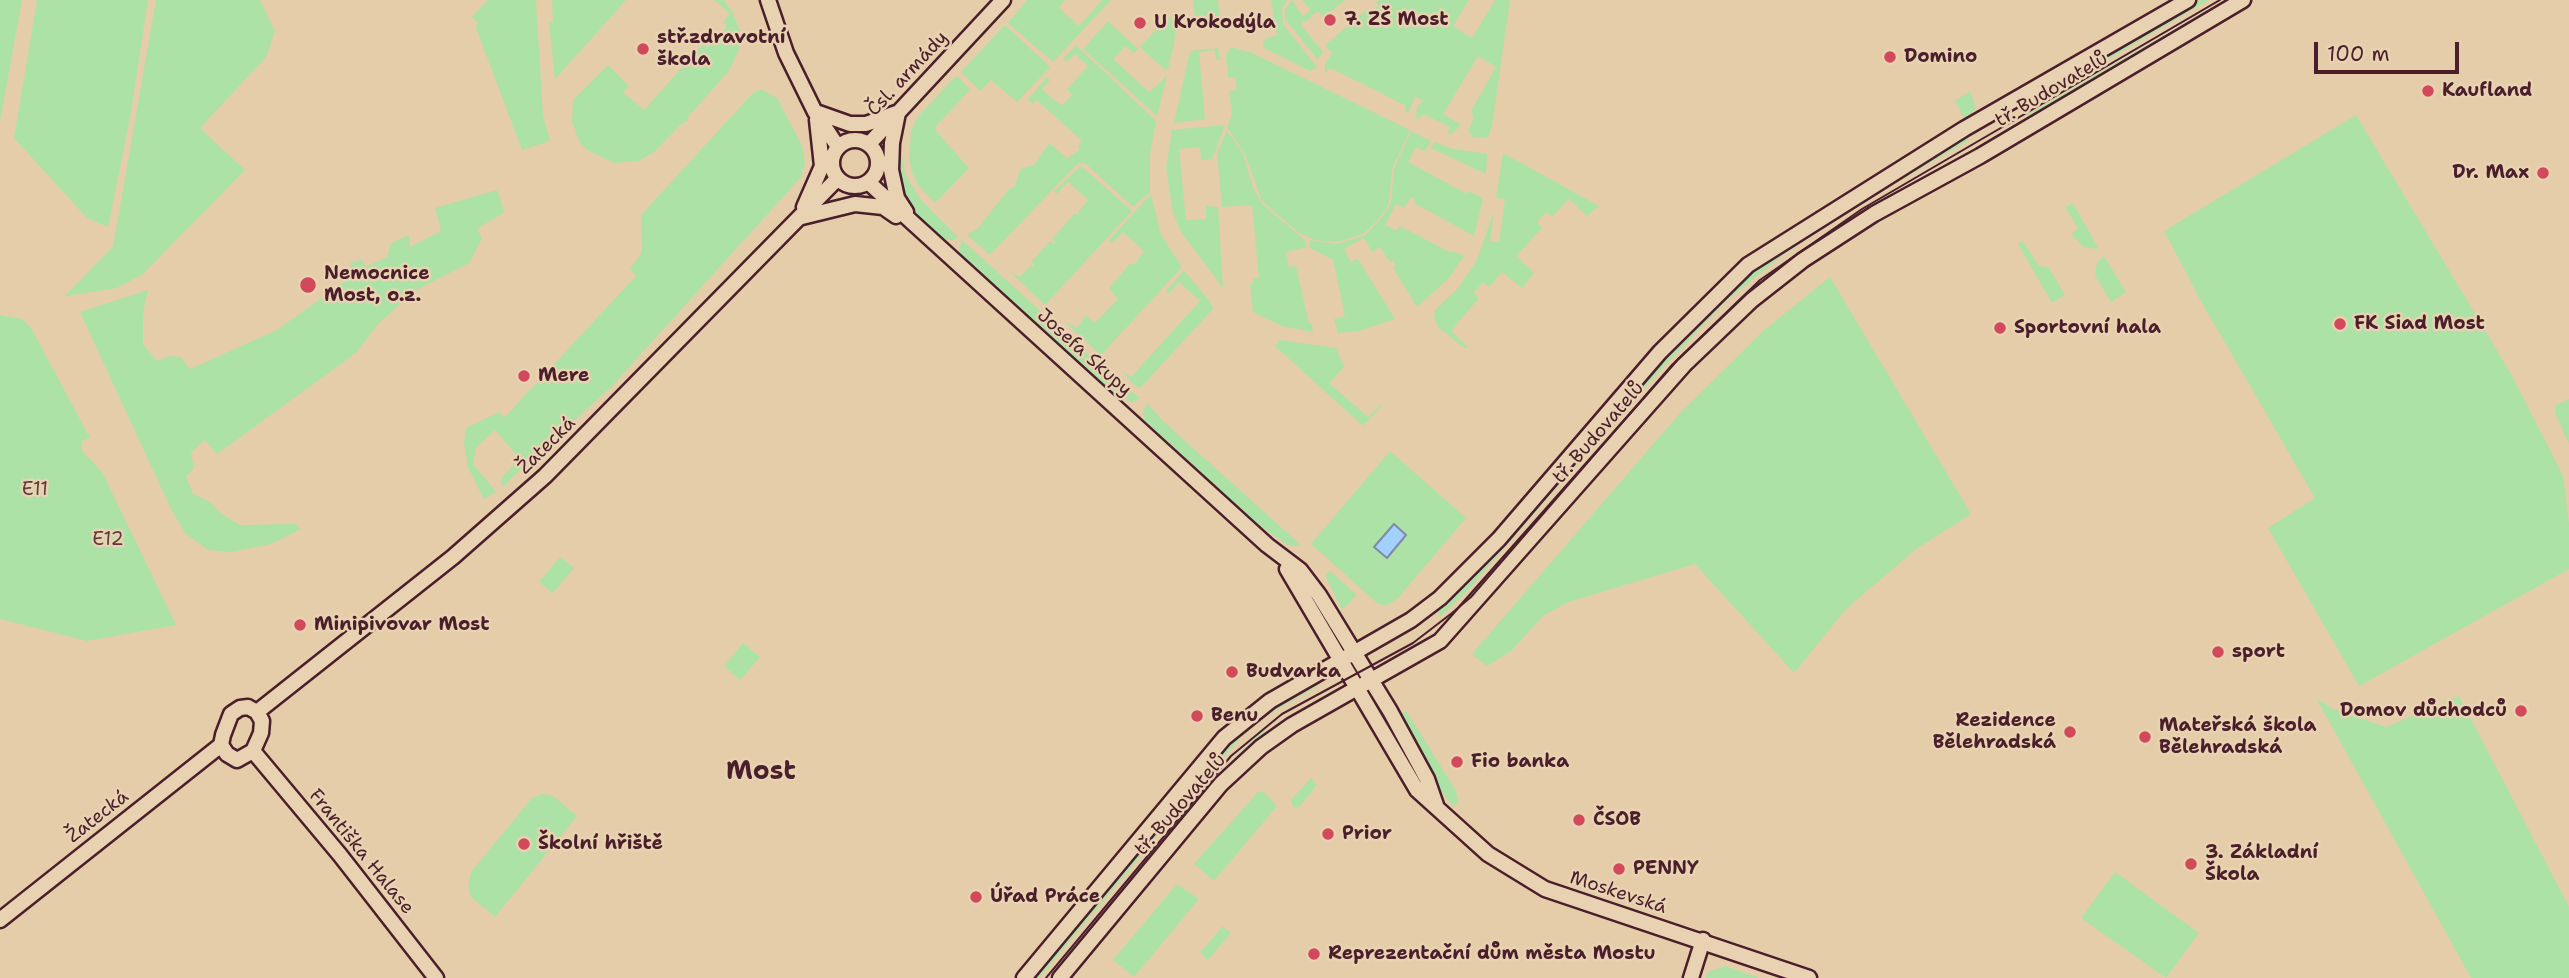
<!DOCTYPE html>
<meta charset="utf-8">
<style>
body{margin:0}
#map{position:relative;width:2569px;height:978px;overflow:hidden;background:#e5cda9;font-family:"Shantell Sans",sans-serif}
canvas{display:block}
.scale{position:absolute;left:2314px;top:42px;width:145px;height:32px;box-sizing:border-box;border:4px solid #4a1f2b;border-top:0;padding-left:9px;font-size:21px;line-height:24px;white-space:nowrap;color:#4a1f2b;-webkit-text-stroke:5px #e8d2b1;paint-order:stroke}
</style>
<div id="map">
<canvas width="2569" height="978"></canvas>
<div class="scale">100 m</div>
</div>
<script>
const g = document.querySelector('canvas').getContext('2d');
g.lineJoin = 'round';
function fill(path, color) { g.fillStyle = color; g.fill(path, 'evenodd'); }
const poly = rows => new Path2D(rows.map(r => 'M' + r).join(''));
function stroke(path, color, width, dash) { g.strokeStyle = color; g.lineWidth = width; g.lineCap = dash ? 'butt' : 'round'; g.setLineDash(dash || []); g.stroke(path); }
function write(font, color, halo, rows, align = 'center') {
  g.font = font + ' "Shantell Sans",sans-serif'; g.lineWidth = 5; g.setLineDash([]); g.textBaseline = 'middle'; g.strokeStyle = halo; g.fillStyle = color; for (const [text, x, y, turn = 0] of rows) {
    g.save(); g.translate(x, y); g.rotate((+turn || 0) * Math.PI / 180); g.textAlign = isNaN(turn) ? turn : align; if (halo) g.strokeText(text, 0, 0); g.fillText(text, 0, 0); g.restore();
  }
}
const green = poly([
 [0,0,22,0,0,121],
 [37,0,148,0,130,118,108,227,87,218,14,138],
 [156,0,260,0,275,31,266,57,200,128,245,170,143,274,117,288,65,296,113,247],
 [488,0,536,0,543,116,550,141,522,150,476,28,477,22,472,17],
 [552,0,626,0,555,79,549,22,553,21],
 [714,0,724,0,733,13,740,31,739,49,729,71,687,118,688,121,682,123,654,152,638,161,614,163,587,150,579,141,572,121,573,100,608,65,629,86,623,92,644,110,704,43,708,47,717,38,722,40,719,36,727,27,723,22,730,14],
 [1027,0,1065,0,1059,8,1079,26,1102,0,1111,0,1053,62,1008,23],
 [1193,0,1218,0,1221,31,1196,26],
 [1271,0,1287,0,1282,8,1283,24,1317,67,1310,71,1264,48,1263,40,1277,35],
 [1292,0,1303,16,1311,10,1302,0,1345,0,1324,17,1318,11,1305,22,1302,20,1301,25,1323,52,1318,60,1285,19,1285,9],
 [1379,0,1469,0,1453,26,1472,38,1495,0,1510,0,1492,126,1488,137,1474,138,1468,131,1474,117,1471,111,1496,67,1478,56,1443,114,1461,125,1452,134,1447,134,1450,127,1423,114,1419,119,1416,118,1417,107,1423,101,1415,96,1409,112,1405,113,1406,106,1377,91,1330,68,1325,73,1325,64,1332,53,1325,45,1368,9,1371,12,1378,6,1376,2],
 [2200,0,2209,0,2085,73,2082,68],
 [2225,0,2234,0,2030,119,2027,115],
 [1168,17,1177,17,1174,44,1168,69,1165,70,1140,47],
 [1108,21,1138,49,1134,53,1125,46,1113,59,1149,92,1167,76,1157,116,1083,49],
 [1005,25,1050,67,1017,102,991,80,980,91,961,72],
 [1076,45,1156,121,1150,154,1150,192,1133,207,1086,164,1078,163,990,255,967,235,978,228,1008,190,1015,186,1020,169,1034,165,1049,143,1066,157,1065,160,1080,149,1078,146,1082,141,1037,100,1032,104,1028,99,1047,77,1050,80,1042,89,1055,101,1062,105,1072,95,1067,89,1088,66,1075,54,1067,62,1063,59],
 [1231,47,1252,53,1410,130,1392,169,1389,203,1379,219,1363,234,1337,242,1315,240,1298,232,1262,201,1245,154,1227,127,1232,115,1229,91,1237,90,1235,77,1228,77,1226,55],
 [1218,48,1220,60,1216,60,1215,50,1199,52,1205,119,1174,123,1190,51],
 [955,77,959,77,970,90,936,126,936,131,969,168,935,203,918,185,912,172,909,159,911,131,917,118],
 [761,89,777,98,802,146,805,162,801,177,612,386,502,487,501,478,520,459,495,430,476,448,473,464,496,492,484,499,468,467,464,443,466,428,499,412,505,417,636,276,630,269,642,252,641,215,753,93],
 [1970,91,1976,108,1965,120,1955,101],
 [2356,115,2511,374,2563,476,2569,524,2569,569,2359,686,2268,528,2315,498,2202,303,2164,231],
 [906,121,901,146,905,174,921,200,958,237,953,240,941,239,906,202,895,175,900,133],
 [1225,125,1212,159,1201,160,1200,147,1179,149,1186,220,1206,219,1206,206,1218,207,1223,288,1181,232,1173,213,1166,168,1172,130],
 [1227,131,1243,153,1253,188,1263,205,1305,240,1307,247,1286,252,1289,267,1296,266,1309,324,1312,324,1313,332,1282,326,1253,312,1250,284,1254,283,1253,278,1259,278,1252,205,1222,207,1217,152],
 [1411,131,1431,141,1425,151,1416,147,1408,162,1467,194,1469,191,1483,198,1474,236,1414,203,1416,200,1411,197,1404,208,1396,204,1385,225,1397,231,1400,226,1451,253,1453,251,1464,256,1449,278,1417,307,1393,268,1396,266,1393,261,1390,262,1380,247,1372,252,1364,238,1344,249,1351,262,1358,259,1395,319,1359,331,1338,333,1334,319,1345,316,1333,260,1309,247,1310,240,1336,244,1351,240,1364,236,1380,220,1391,203,1394,169],
 [1967,136,1969,140,1843,214,1783,255,1726,301,1642,390,1638,386,1710,310,1781,249,1883,183],
 [1434,142,1453,149,1487,154,1486,174,1431,148],
 [1503,153,1599,206,1587,216,1569,199,1552,217,1546,212,1537,222,1542,228,1516,256,1534,273,1522,288,1502,272,1489,287,1483,282,1473,293,1479,298,1451,331,1469,348,1464,348,1439,328,1434,318,1435,310,1459,287,1477,260,1494,211,1490,241,1499,242,1505,199,1496,198],
 [1081,166,1132,211,1045,305,1009,271,1020,277,1031,265,1033,267,1035,265,1031,262,1050,241,1054,244,1056,242,1052,239,1074,214,1080,215,1078,213,1088,200,1068,182,1057,194,1054,191],
 [1910,184,1913,189,1801,258,1651,398,1648,395,1700,337,1774,272,1851,219],
 [497,190,504,212,477,229,482,238,469,263,418,289,379,323,356,353,217,454,205,440,191,453,194,468,186,476,193,494,210,502,223,515,240,525,296,524,301,529,271,544,231,552,208,550,185,533,170,507,80,312,148,290,143,313,143,344,157,361,170,356,181,357,190,369,277,330,349,278,351,262,362,260,366,267,387,257,391,243,409,235,410,247,441,231,435,208],
 [1151,194,1161,235,1182,267,1101,355,1064,321,1077,328,1086,315,1095,323,1118,299,1109,288,1130,264,1135,264,1144,251,1123,232,1112,243,1109,240],
 [2073,203,2098,248,2096,249,2083,247,2071,234,2078,228,2065,207],
 [962,240,1121,384,1140,398,1134,402,1120,399,961,257,959,250],
 [2023,241,2038,265,2049,268,2065,295,2052,303,2018,244],
 [2104,256,2126,292,2111,302,2095,275,2097,262],
 [1184,270,1211,303,1213,309,1140,388,1134,385,1121,370,1131,377,1200,301,1179,282,1168,294,1166,291],
 [1830,277,1971,514,1916,549,1846,609,1794,673,1695,564,1568,602,1543,616,1511,651,1487,666,1472,654,1680,413,1763,331],
 [0,315,22,319,31,328,90,438,82,441,82,451,102,472,176,625,87,641,0,619],
 [1280,340,1336,348,1344,367,1329,383,1368,417,1382,403,1381,407,1363,426,1275,346],
 [2569,399,2569,444,2555,413,2556,405],
 [1147,403,1163,421,1302,546,1288,545,1260,526,1144,420,1143,412],
 [1607,429,1468,590,1441,616,1437,612,1477,573,1600,431],
 [1390,451,1466,518,1398,598,1386,606,1378,604,1311,544],
 [560,557,574,568,553,593,539,582],
 [1330,571,1357,595,1342,610,1325,575],
 [743,643,760,657,740,680,724,666],
 [1316,682,1318,686,1264,717,1241,737,1149,845,1145,842,1239,733,1271,708],
 [2459,696,2569,907,2569,978,2471,978,2316,698,2333,709,2386,727],
 [1407,712,1455,789,1459,802,1453,807,1431,777,1401,713],
 [1263,730,1266,734,1226,772,1158,853,1155,850,1216,777],
 [1311,778,1317,785,1299,807,1293,807,1291,800],
 [1258,792,1264,792,1277,806,1214,881,1194,864],
 [543,794,553,796,577,816,495,917,471,897,468,886,471,872,532,798],
 [1140,849,1144,852,1039,978,1032,978],
 [2115,872,2199,933,2166,978,2081,918],
 [1177,884,1199,899,1134,977,1113,960],
 [1223,926,1231,933,1208,960,1200,953],
 [1725,966,1759,978,1706,978,1708,972]
]);
const water = poly([
 [1394,524,1406,535,1387,558,1374,547,1394,524]
]);
const minor = poly([
 [768,0,786,53,815,112,838,147],
 [816,112,850,124,866,124,896,113],
 [898,113,892,143,891,170,897,198,906,212],
 '832 163a23 23 0 1 1 46 0a23 23 0 1 1-46 0Z',
 [869,144,1003,0],
 [868,182,1267,545,1300,570,1319,595,1390,711,1427,779,1436,805],
 [804,207,822,166,817,120],
 [802,217,855,204,883,207,896,216],
 [1287,569,1417,790,1488,854,1545,889,1809,978],
 [248,707,257,712,262,721,261,733,253,751,237,760,227,754,221,745,223,735,231,714,240,708,248,707],
 [257,712,453,557,545,476,837,179],
 [253,751,340,855,436,978],
 [0,920,221,745],
 [1024,978,1224,738,1270,701,1411,620,1440,598,1499,539,1660,352,1748,265,1964,129,2188,0],
 [1060,978,1221,784,1261,747,1292,725,1440,641,1684,365,1752,300,1803,260,1874,214,1980,156,2243,0],
 [1691,978,1703,940]
]);
const tram = poly([
 [1046,978,1231,756,1282,714,1413,643,1452,613,1471,597,1672,365,1760,280,1862,209,2220,0]
]);
const markers = [
 [1330,20,7,"#d1495b"],
 [1140,23,7,"#d1495b"],
 [643,49,7,"#d1495b"],
 [1890,57,7,"#d1495b"],
 [2428,91,7,"#d1495b"],
 [2543,173,7,"#d1495b"],
 [308,285,9,"#d1495b"],
 [2340,324,7,"#d1495b"],
 [2000,328,7,"#d1495b"],
 [524,376,7,"#d1495b"],
 [300,625,7,"#d1495b"],
 [2218,652,7,"#d1495b"],
 [1232,672,7,"#d1495b"],
 [2521,711,7,"#d1495b"],
 [1197,716,7,"#d1495b"],
 [2070,732,7,"#d1495b"],
 [2145,737,7,"#d1495b"],
 [1457,762,7,"#d1495b"],
 [1579,820,7,"#d1495b"],
 [1328,834,7,"#d1495b"],
 [524,844,7,"#d1495b"],
 [2191,864,7,"#d1495b"],
 [1619,869,7,"#d1495b"],
 [976,897,7,"#d1495b"],
 [1314,954,7,"#d1495b"]
];
const poiNames = [
 ["7. ZŠ Most",1344,20],
 ["U Krokodýla",1154,23],
 ["stř.zdravotní",657,38],
 ["škola",657,60],
 ["Domino",1904,57],
 ["Kaufland",2442,91],
 ["Dr. Max",2529,173,"right"],
 ["Nemocnice",324,274],
 ["Most, o.z.",324,296],
 ["FK Siad Most",2354,324],
 ["Sportovní hala",2014,328],
 ["Mere",538,376],
 ["Minipivovar Most",314,625],
 ["sport",2232,652],
 ["Budvarka",1246,672],
 ["Domov důchodců",2507,711,"right"],
 ["Benu",1211,716],
 ["Rezidence",2056,721,"right"],
 ["Bělehradská",2056,743,"right"],
 ["Mateřská škola",2159,726],
 ["Bělehradská",2159,748],
 ["Fio banka",1471,762],
 ["ČSOB",1593,820],
 ["Prior",1342,834],
 ["Školní hřiště",538,844],
 ["3. Základní",2205,853],
 ["Škola",2205,875],
 ["PENNY",1633,869],
 ["Úřad Práce",990,897],
 ["Reprezentační dům města Mostu",1328,954]
];
const streetNames = [
 ["Čsl. armády",908,74,-47],
 ["tř. Budovatelů",2052,90,-31],
 ["Josefa Skupy",1084,353,42],
 ["tř. Budovatelů",1599,433,-49],
 ["Žatecká",547,446,-45],
 ["tř. Budovatelů",1181,805,-49],
 ["Žatecká",98,817,-38],
 ["Františka Halase",361,852,51],
 ["Moskevská",1618,893,18]
];
const parkNames = [
 ["E11",35,490],
 ["E12",108,540]
];
const districtNames = [
 ["Most",761,772]
];
fill(green, '#ace2a6');
fill(water, '#a3d1fe');
stroke(water, '#7f8aaa', 2);
stroke(minor, '#4a1f2b', 19);
stroke(minor, '#e8d2b1', 14);
stroke(tram, '#4a1f2b', 2);
for (const [x, y, r, color] of markers) { const dot = new Path2D(); dot.arc(x, y, r, 0, 2 * Math.PI); g.fillStyle = color; g.fill(dot); stroke(dot, '#e8d2b1', 2.5); }
write('bold 19px', '#4a1f2b', '#e8d2b1', poiNames, 'left');
write('19px', '#4a1f2b', '#e8d2b1', streetNames);
write('19px', '#593c3d', '#e8d2b1', parkNames);
write('bold 26px', '#4a1f2b', '#e8d2b1', districtNames);
</script>
